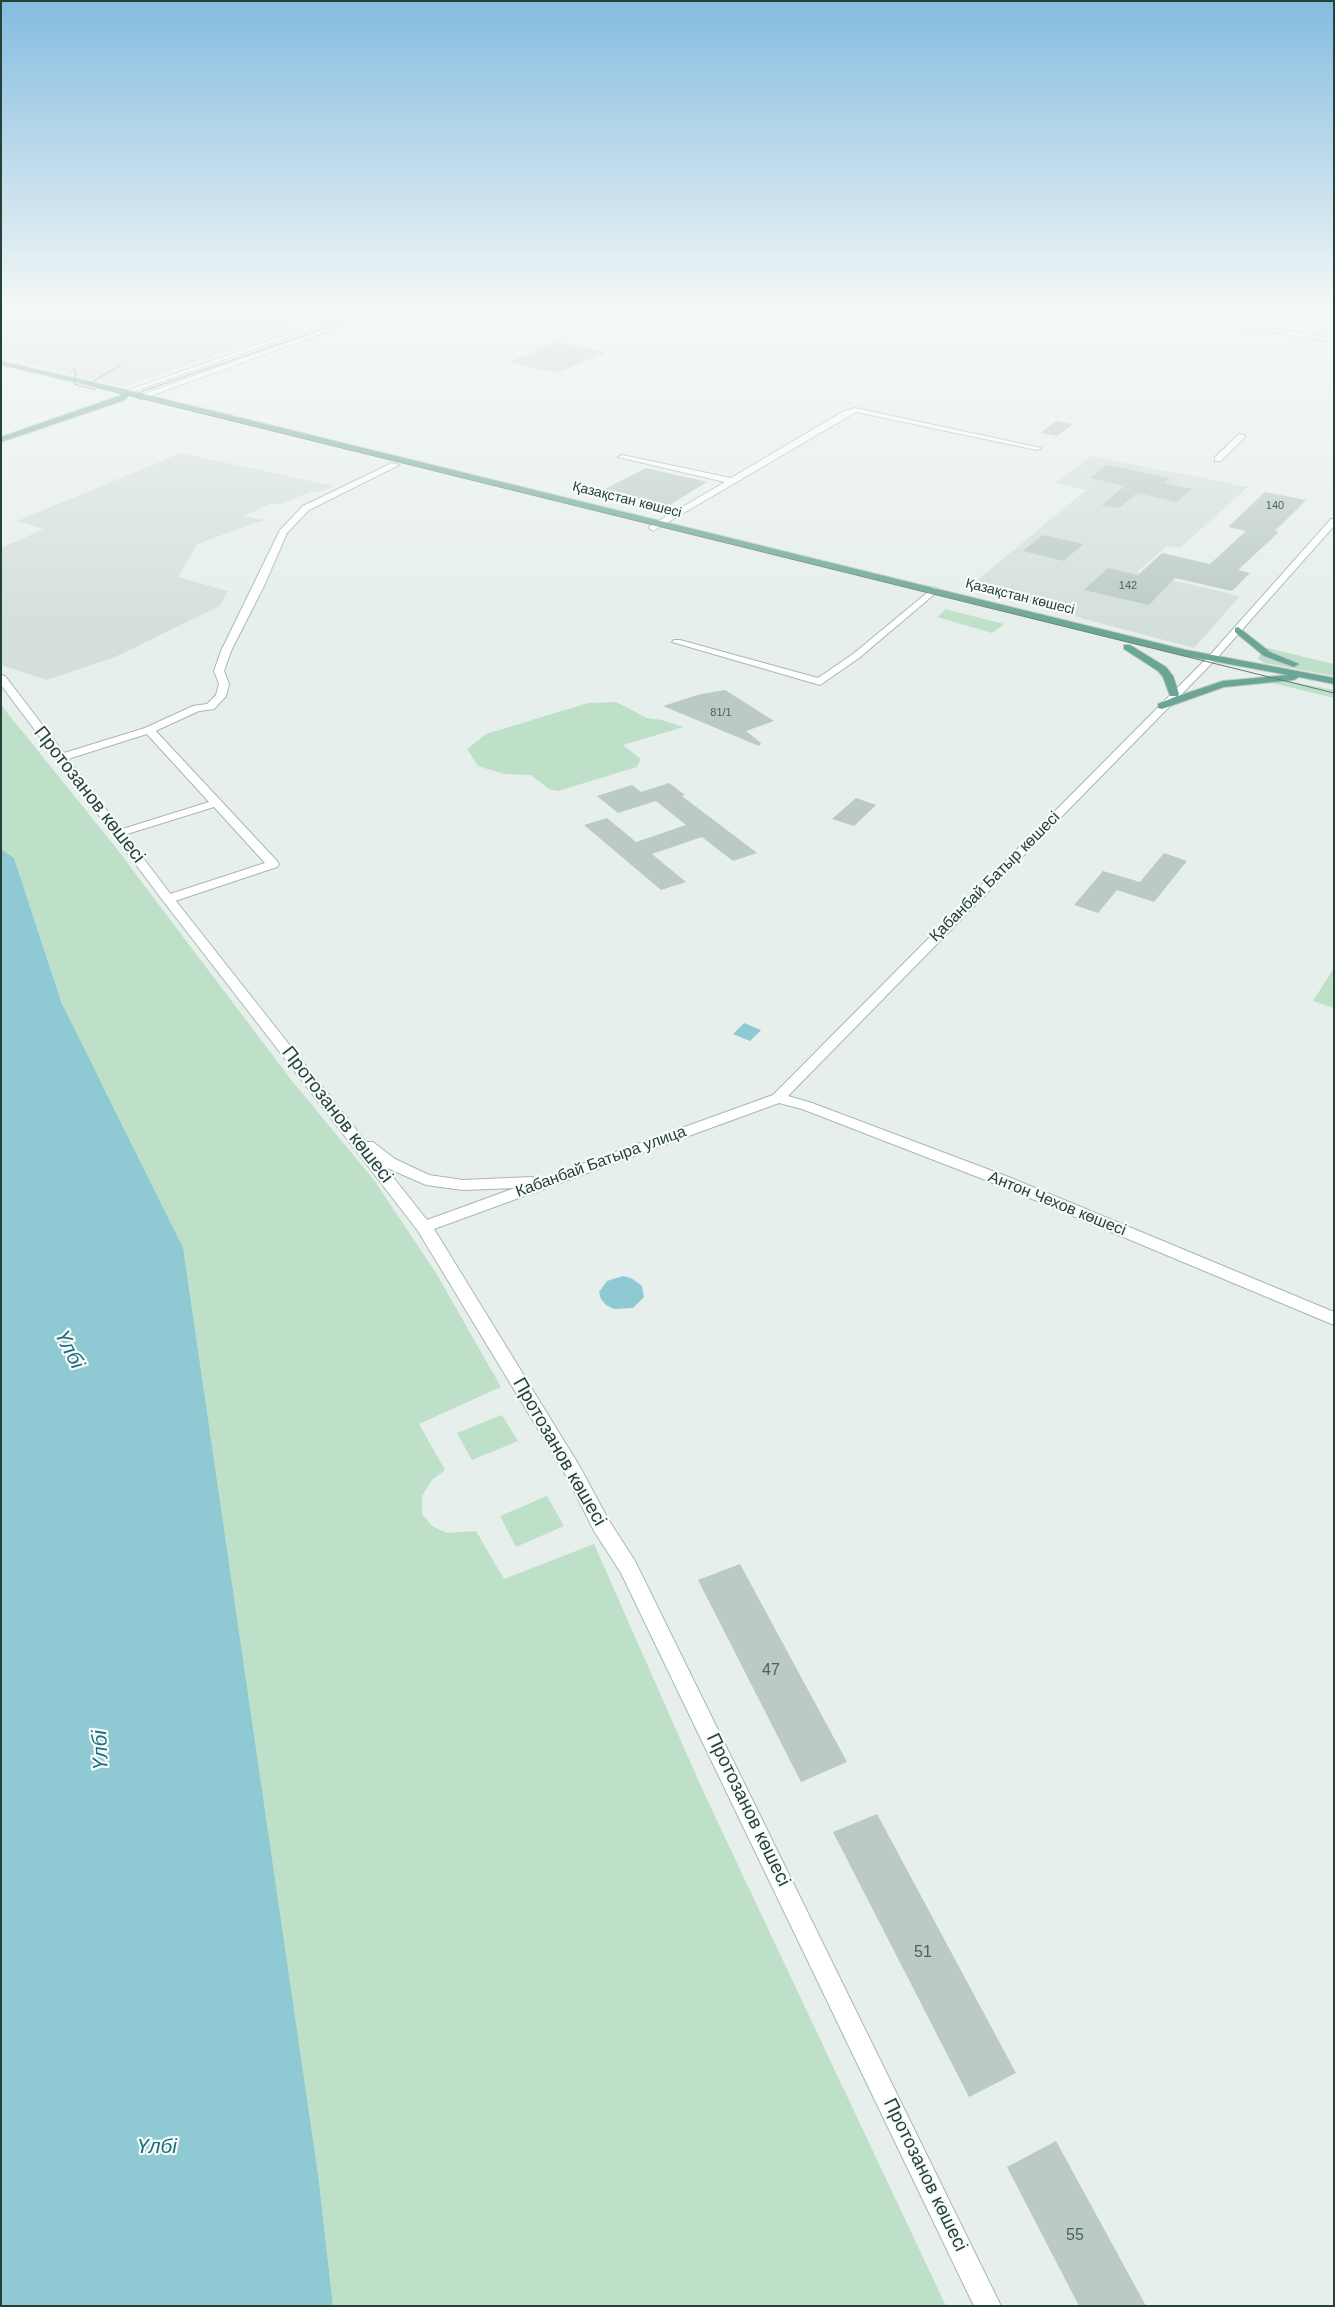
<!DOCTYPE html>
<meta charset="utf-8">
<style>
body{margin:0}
#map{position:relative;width:1335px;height:2307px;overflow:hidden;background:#e6efeb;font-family:Helvetica,sans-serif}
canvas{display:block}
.frame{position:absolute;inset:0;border:2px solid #24423a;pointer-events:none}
</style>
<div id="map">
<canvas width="1335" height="2307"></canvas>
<div class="frame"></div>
</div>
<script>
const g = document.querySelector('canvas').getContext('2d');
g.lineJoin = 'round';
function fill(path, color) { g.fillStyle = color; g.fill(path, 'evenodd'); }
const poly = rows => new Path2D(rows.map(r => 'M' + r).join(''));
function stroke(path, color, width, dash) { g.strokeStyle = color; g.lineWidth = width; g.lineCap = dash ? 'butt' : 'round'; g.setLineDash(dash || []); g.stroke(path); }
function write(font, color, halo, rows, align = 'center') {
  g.font = font + ' Helvetica,sans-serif'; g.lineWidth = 4.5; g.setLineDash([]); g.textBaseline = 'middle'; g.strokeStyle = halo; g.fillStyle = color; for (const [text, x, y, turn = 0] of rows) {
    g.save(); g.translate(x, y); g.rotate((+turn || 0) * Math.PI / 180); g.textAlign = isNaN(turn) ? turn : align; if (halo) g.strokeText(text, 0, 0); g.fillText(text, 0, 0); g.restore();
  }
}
const built = poly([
 [1,307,212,307,298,326,124,387,1,357],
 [181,453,334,486,319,492,310,492,281,504,272,503,244,516,264,520,197,544,178,577,228,591,220,606,115,657,47,680,1,665,1,548,44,529,17,521],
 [1092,456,1248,487,1180,548,1167,546,1137,572,1240,596,1194,648,968,588,1086,490,1055,483]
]);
const green = poly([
 [946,609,949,610,1004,624,992,633,937,617],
 [1263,647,1334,664,1334,676,1265,663,1258,659],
 [1278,679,1334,690,1334,698,1260,680],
 [616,702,647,718,662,720,684,727,623,745,641,759,637,767,558,791,549,789,531,775,504,774,478,766,467,749,486,734,588,703],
 [1,705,113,844,292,1081,374,1180,436,1273,501,1387,419,1424,445,1470,432,1480,422,1496,422,1514,432,1526,447,1533,476,1531,504,1579,594,1544,704,1793,946,2306,333,2306,319,2182,62,1004,14,858,1,849],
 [1334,968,1334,1008,1313,1001],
 [502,1415,518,1441,472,1460,457,1433],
 [547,1496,564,1526,516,1547,500,1516]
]);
const water = poly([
 [1,849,14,858,62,1004,183,1248,319,2182,333,2306,1,2306],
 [744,1023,761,1030,750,1041,733,1034],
 [623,1276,631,1278,642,1286,644,1297,633,1308,614,1309,606,1305,601,1299,599,1292,607,1281]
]);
const building = poly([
 [558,342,607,352,557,373,508,362],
 [1056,421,1073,424,1057,436,1040,433],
 [1107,465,1170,478,1164,483,1192,489,1177,502,1137,493,1119,508,1101,505,1125,486,1090,478],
 [646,468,707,482,668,506,603,490],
 [1265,492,1306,500,1275,531,1279,532,1238,570,1250,573,1232,591,1175,578,1149,605,1084,590,1108,568,1138,575,1162,553,1210,564,1246,531,1228,527],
 [1043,535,1083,544,1064,561,1023,551],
 [725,690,774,721,746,731,761,743,759,746,663,706,701,694],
 [669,783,685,795,682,796,757,853,733,861,702,837,652,854,686,882,661,890,584,825,607,818,636,842,686,825,656,801,618,813,597,796,632,785,641,792],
 [856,798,876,805,854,826,832,819],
 [1164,853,1187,861,1154,902,1117,890,1098,913,1074,905,1103,871,1140,882],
 [740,1564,847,1762,801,1782,698,1580],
 [877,1814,1016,2073,969,2097,833,1832],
 [1056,2141,1146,2306,1079,2306,1007,2167]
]);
const minor = poly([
 [228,307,241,307,326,323,323,325,228,307],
 [1264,307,1271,307,1252,323,1248,323,1248,321,1264,307],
 [1277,307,1291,307,1334,313,1334,317,1277,307],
 [384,308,389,309,142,399,135,397,384,308],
 [855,408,1041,448,1037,450,856,412,653,531,649,528,650,526,725,482,618,457,622,455,731,478,844,411,855,408],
 [1239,434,1246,436,1221,461,1215,461,1215,457,1239,434],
 [934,587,939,590,937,592,859,658,820,685,672,642,674,640,680,640,818,678,853,654,934,587],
 [149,727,153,728,277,861,279,864,277,867,172,902,164,902,162,899,164,896,265,863,214,807,124,835,116,835,114,833,116,831,209,802,145,732,145,728,149,727]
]);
const tertiary = poly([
 [392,463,399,465,309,510,287,533,264,586,231,651,224,671,229,684,226,696,214,709,199,711,153,732,68,759,172,896,366,1142,373,1142,395,1159,429,1175,463,1180,532,1177,538,1180,773,1095,1210,655,1213,654,1218,657,788,1096,812,1103,1011,1178,1334,1312,1334,1325,1001,1186,802,1109,779,1103,434,1229,580,1467,608,1519,635,1561,1001,2306,974,2306,621,1573,594,1531,567,1477,418,1231,164,902,1,685,1,675,5,676,64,753,145,728,193,706,207,704,216,695,219,684,214,671,221,651,280,530,303,506,392,463],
 [385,1167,426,1185,463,1190,515,1188,427,1220,385,1167]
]);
const secondary = poly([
 [365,307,373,307,129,393,123,392,365,307],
 [1115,307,1129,307,1334,338,1334,342,1115,307],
 [1331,519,1334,519,1334,526,1216,659,1210,659,1210,655,1331,519]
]);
const primary = poly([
 [1,361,127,390,1186,650,1334,678,1334,684,1299,677,1294,680,1224,687,1162,709,1158,708,1158,704,1177,696,1170,696,1163,677,1158,671,1124,649,1124,645,1130,645,1166,667,1173,676,1179,694,1178,696,1223,681,1288,675,1186,656,129,395,125,400,1,442,1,437,119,396,122,393,1,365,1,361],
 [1238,627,1270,652,1299,664,1294,667,1264,656,1235,632,1235,628,1238,627]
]);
const tram = poly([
 [121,365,92,382,91,386,1334,693],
 [73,369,76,371,74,384,96,390],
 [140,399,136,396,143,391,385,307]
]);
const farNumbernames = [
 ["140",1275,506],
 ["142",1128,586],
 ["81/1",721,713]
];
const farStreetnames = [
 ["Қазақстан көшесі",627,500,14],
 ["Қазақстан көшесі",1020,597,14]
];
const streetNames = [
 ["Қабанбай Батыр көшесі",995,877,-45],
 ["Кабанбай Батыра улица",601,1162,-20],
 ["Антон Чехов көшесі",1057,1204,22]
];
const nearNumbernames = [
 ["47",771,1671],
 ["51",923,1953],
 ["55",1075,2236]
];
const nearStreetnames = [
 ["Протозанов көшесі",89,795,52],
 ["Протозанов көшесі",337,1115,52],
 ["Протозанов көшесі",559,1452,60],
 ["Протозанов көшесі",748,1810,64],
 ["Протозанов көшесі",925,2175,64]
];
const nearWaternames = [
 ["Үлбі",69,1350,63],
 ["Үлбі",101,1750,-92],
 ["Үлбі",157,2147]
];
fill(built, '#d4dfda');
fill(green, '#bfe0c8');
fill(water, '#8ec9d4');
fill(building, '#bbcac4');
stroke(minor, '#a8b8b2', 2);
stroke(tertiary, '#a8b8b2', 2);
stroke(secondary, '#a4bbb3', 2);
stroke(primary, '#c2cac8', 2);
fill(minor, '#fff');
fill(tertiary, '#fff');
fill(secondary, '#fff');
fill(primary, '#6aa596');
stroke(tram, '#5f7d75', 1);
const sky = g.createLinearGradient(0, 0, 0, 630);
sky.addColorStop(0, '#84bce0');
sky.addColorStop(0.49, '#f4f8f6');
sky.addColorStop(1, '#f4f8f600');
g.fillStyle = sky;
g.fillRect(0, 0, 1335, 630);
write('11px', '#4a645c', null, farNumbernames);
write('14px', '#24423a', '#f7fbf9', farStreetnames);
write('16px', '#24423a', '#f7fbf9', streetNames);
write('16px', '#4a645c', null, nearNumbernames);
write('19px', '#24423a', '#f7fbf9', nearStreetnames);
write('italic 21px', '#1c6f80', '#f7fbf9', nearWaternames);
</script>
